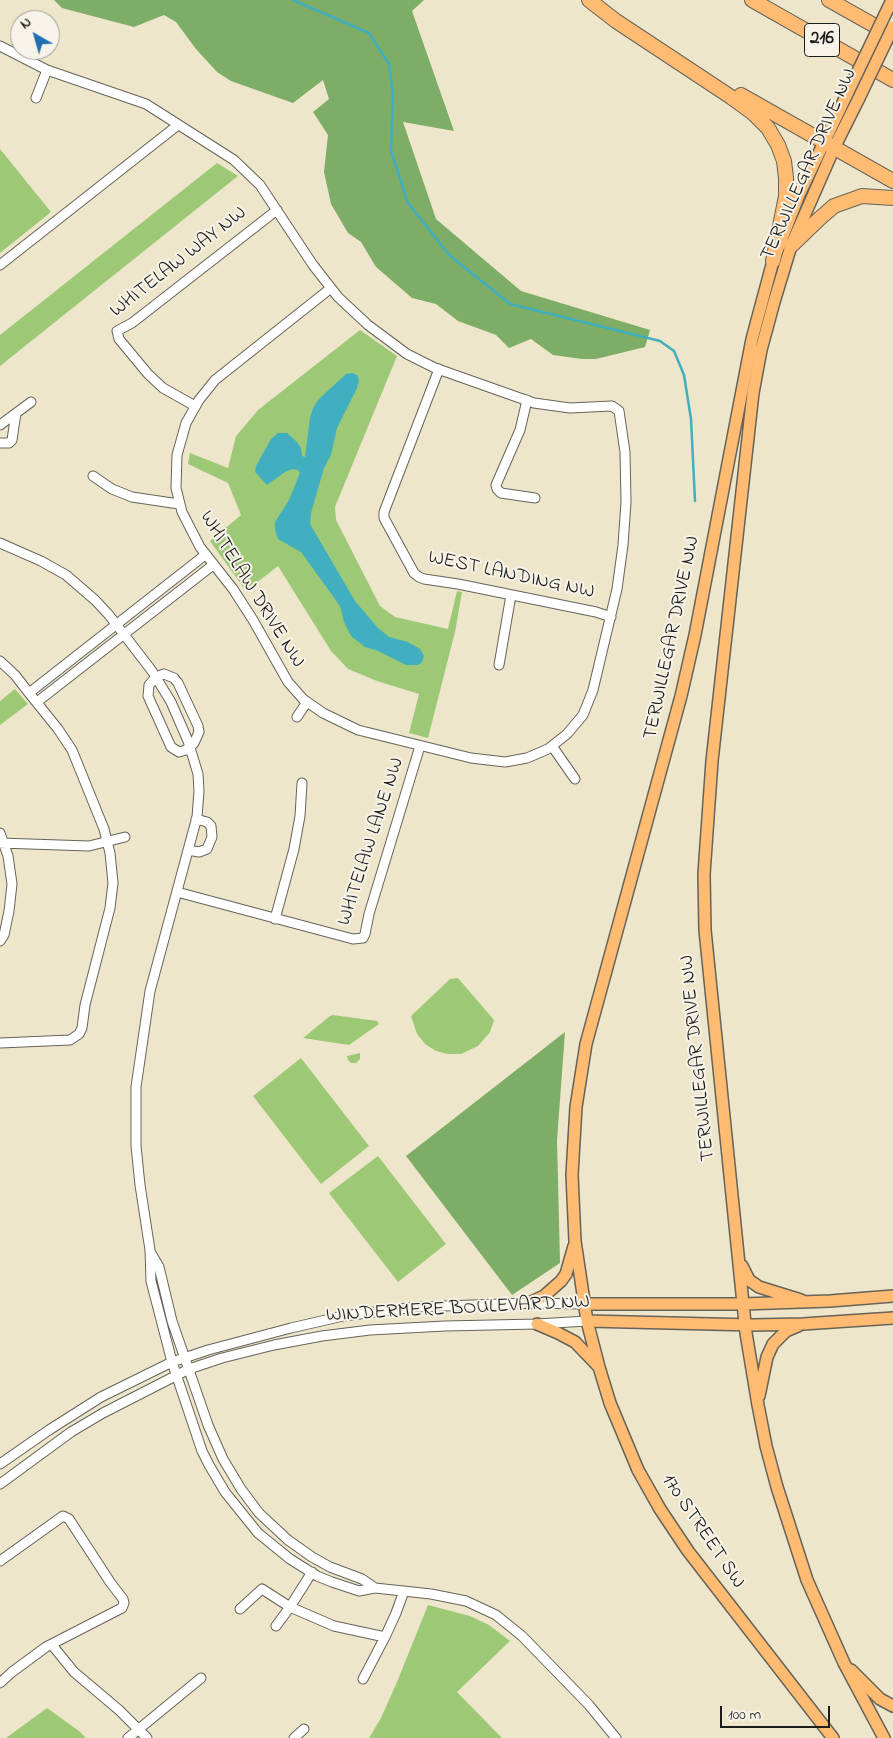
<!DOCTYPE html>
<style>
body{margin:0}
#map{position:relative;width:893px;height:1738px;overflow:hidden;background:#eee6cb;font-family:"Indie Flower",sans-serif}
canvas{display:block}
.north{position:absolute;left:10px;top:10px;width:50px;height:50px;box-sizing:border-box;background:#f7f3e8;border:1px solid #9f9d96;border-radius:50%;rotate:322deg;font-size:14px;font-weight:700;line-height:20px;text-align:center;color:#1c1c1c}
.north::after{content:'';display:block;margin:auto;width:18px;height:22px;background:#1f6fb2;clip-path:polygon(50% 0,100% 100%,50% 72%,0 100%)}
.scale{position:absolute;left:720px;top:1706px;width:110px;height:22px;box-sizing:border-box;border:2px solid #1c1c1c;border-top:0;padding-left:6px;font-size:15px;line-height:18px;white-space:nowrap;color:#1c1c1c;-webkit-text-stroke:4px #f7f3e8;paint-order:stroke}
</style>
<div id="map">
<canvas width="893" height="1738"></canvas>
<div class="north">N</div>
<div class="scale">100 m</div>
</div>
<script>
const g = document.querySelector('canvas').getContext('2d');
g.lineJoin = 'round';
function fill(path, color) { g.fillStyle = color; g.fill(path, 'evenodd'); }
const poly = rows => new Path2D(rows.map(r => 'M' + r).join(''));
function stroke(path, color, width, dash) { g.strokeStyle = color; g.lineWidth = width; g.lineCap = dash ? 'butt' : 'round'; g.setLineDash(dash || []); g.stroke(path); }
function write(font, color, halo, rows, align = 'center') {
  g.font = font + ' "Indie Flower",sans-serif'; g.lineWidth = 4; g.setLineDash([]); g.textBaseline = 'middle'; g.strokeStyle = halo; g.fillStyle = color; for (const [text, x, y, turn = 0] of rows) {
    g.save(); g.translate(x, y); g.rotate((+turn || 0) * Math.PI / 180); g.textAlign = isNaN(turn) ? turn : align; if (halo) g.strokeText(text, 0, 0); g.fillText(text, 0, 0); g.restore();
  }
}
const green = poly([
 [0,149,51,212,0,253],
 [217,163,238,176,0,366,0,335],
 [360,330,397,356,335,507,336,520,380,606,395,617,448,629,457,591,462,592,455,632,428,738,409,733,419,694,377,681,348,669,331,651,278,566,246,591,210,541,241,515,228,483,188,464,190,453,228,468,236,436,258,410],
 [15,689,28,704,0,725,0,701],
 [458,978,494,1020,490,1032,478,1046,461,1054,448,1054,436,1051,425,1044,417,1034,411,1016,450,979],
 [333,1015,377,1021,379,1024,349,1045,303,1038,330,1016],
 [360,1053,360,1059,356,1063,351,1063,348,1060,347,1056],
 [301,1058,369,1146,321,1184,253,1096],
 [378,1156,446,1244,398,1282,329,1193],
 [428,1605,470,1616,489,1625,510,1641,457,1692,502,1738,369,1738,381,1718,397,1682],
 [47,1708,79,1731,86,1738,6,1738]
]);
const forest = poly([
 [54,0,424,0,412,11,454,131,403,122,436,219,521,291,650,330,645,347,596,359,582,359,553,355,531,339,509,348,496,335,458,321,436,304,412,298,376,267,361,242,348,233,331,204,324,172,328,135,313,112,329,99,323,80,293,103,231,81,217,72,196,49,176,22,164,15,134,27,62,8],
 [565,1032,557,1140,560,1263,512,1295,406,1156]
]);
const water = poly([
 [352,373,357,375,359,380,357,388,337,428,331,455,324,468,311,513,310,524,355,601,378,628,389,637,408,642,420,649,424,656,422,662,418,665,406,665,378,651,365,647,351,636,344,622,340,606,301,552,278,539,275,530,275,522,289,500,300,473,298,470,293,469,285,472,267,485,255,472,256,466,271,439,278,433,287,433,297,442,301,448,302,456,305,457,310,418,313,408,319,399,346,374]
]);
const stream = poly([
 [293,0,369,33,389,64,393,94,391,151,408,203,449,255,510,304,660,341,674,351,684,375,691,419,695,501]
]);
const minor = poly([
 [0,46,47,70,146,104,234,160,260,185,313,265,338,297,368,325,407,354,435,368,534,403,570,408,612,406,619,411,625,452,626,502,623,545,617,589,593,690,583,715,567,734,548,749,527,758,505,762,471,758,358,730,323,713,303,699,288,682,253,620,233,589,200,547,182,512,176,488,177,455,186,423,199,400,215,380,331,288],
 [36,98,47,70],
 [0,265,178,125],
 [439,369,384,512,384,518,414,573,419,577,424,579,458,584,596,612,611,617],
 [527,400,520,430,496,485,497,489,501,493,535,498],
 [195,406,163,388,148,374,119,339,117,331,132,323,277,210],
 [0,425,31,402],
 [0,443,9,443,12,440,16,413],
 [93,476,112,489,132,497,179,504],
 [0,543,41,561,66,575,95,600,109,615,152,671,171,702,188,741,198,774,199,791,197,817,150,991,136,1087,136,1146,140,1185,150,1250,151,1281,172,1362,202,1451,209,1465,225,1492,258,1533,290,1559,317,1576,332,1582,359,1591,375,1588,431,1594,466,1601,496,1615,522,1636,589,1705,616,1738],
 [0,661,15,675,29,693,58,729,72,750,104,829,110,853,113,883,110,908,85,1005,82,1028,79,1034,70,1040,0,1043],
 [499,665,511,595],
 [164,674,174,678,178,683,198,726,199,732,194,743,186,750,179,752,171,747,148,696,149,685,156,677,164,674],
 [29,693,205,555],
 [37,702,213,565],
 [297,717,307,702],
 [552,746,575,779],
 [0,833,8,856,12,884,9,911,4,935,0,941],
 [0,843,89,846,125,837],
 [188,850,199,852,207,849,212,837,211,826,207,822,196,819],
 [177,892,353,939,363,938,365,934,369,914,420,746],
 [275,919,294,849,300,816,302,783],
 [151,1253,159,1267,172,1321,208,1425,223,1459,241,1489,259,1513,288,1540,312,1557,330,1567,362,1579,375,1588],
 [0,1464,49,1430,101,1397,172,1362,208,1350,291,1328,343,1316,416,1307,529,1303,584,1304],
 [0,1484,71,1432,103,1413,189,1369,222,1358,274,1345,322,1336,370,1330,445,1326,537,1324,587,1321],
 [0,1561,63,1516,69,1519,110,1582,123,1599,124,1603,122,1608,116,1611,46,1647,12,1672,0,1683],
 [240,1609,262,1589,290,1607,334,1626,385,1637],
 [276,1626,290,1607,312,1572],
 [52,1645,74,1672,119,1710,147,1738],
 [363,1679,385,1637,396,1613,404,1591],
 [128,1738,201,1678],
 [294,1738,304,1729]
]);
const major = poly([
 [859,98,834,148,791,246,774,302,761,350,753,393,712,761,704,874,705,930,746,1333,758,1405,766,1446,777,1487,807,1580,844,1663,884,1738],
 [742,1266,749,1280,759,1287,801,1300],
 [529,1303,544,1296,561,1281,566,1274,574,1246],
 [584,1304,743,1304,830,1301,893,1296],
 [587,1321,753,1325,803,1324,893,1318],
 [537,1324,558,1333,575,1342,598,1366],
 [759,1396,767,1357,773,1344,786,1331,800,1325],
 [851,1670,880,1699,893,1706],
 [833,1738,688,1551,660,1509,638,1470,610,1403,599,1367,587,1321,575,1241,572,1175,576,1107,586,1044,681,696,695,635,752,339,773,261,799,195,848,92]
]);
const highway = poly([
 [589,0,616,21,731,97,753,113,768,128,778,145,784,161,786,178,786,196,773,261],
 [752,0,893,80],
 [829,0,893,36],
 [741,95,893,181],
 [791,246,819,219,834,206,862,196,893,198]
]);
const majorBridge = poly([
 [848,92,892,0],
 [859,98,893,27]
]);
const shields = [
 [822,40,35]
];
const shieldNames = [
 ["216",822,40]
];
const streetNames = [
 ["TERWILLEGAR DRIVE NW",810,165,-66],
 ["WHITELAW WAY NW",179,263,-38],
 ["WEST LANDING NW",511,576,12],
 ["WHITELAW DRIVE NW",251,590,58],
 ["TERWILLEGAR DRIVE NW",673,638,-78],
 ["WHITELAW LANE NW",372,842,-72],
 ["TERWILLEGAR DRIVE NW",699,1058,-96],
 ["WINDERMERE BOULEVARD NW",458,1310,-3],
 ["170 STREET SW",702,1532,56]
];
fill(green, '#9dc976');
fill(forest, '#7ead67');
fill(water, '#41afbf');
stroke(stream, '#41afbf', 2.5);
stroke(minor, '#666359', 11);
stroke(major, '#666359', 14);
stroke(highway, '#666359', 16);
stroke(minor, '#fff', 9);
stroke(major, '#febb71', 11);
stroke(highway, '#febb71', 14);
stroke(majorBridge, '#666359', 14, []);
stroke(majorBridge, '#febb71', 11);
for (const [x, y, w] of shields) { const box = new Path2D(); box.roundRect(x - w / 2, y - 16.5, w, 33, 4); g.fillStyle = '#f7f3e8'; g.fill(box); stroke(box, '#1c1c1c', 1); }
write('bold 19px', '#1c1c1c', null, shieldNames);
write('20px', '#1c1c1c', '#f7f3e8', streetNames);
</script>
